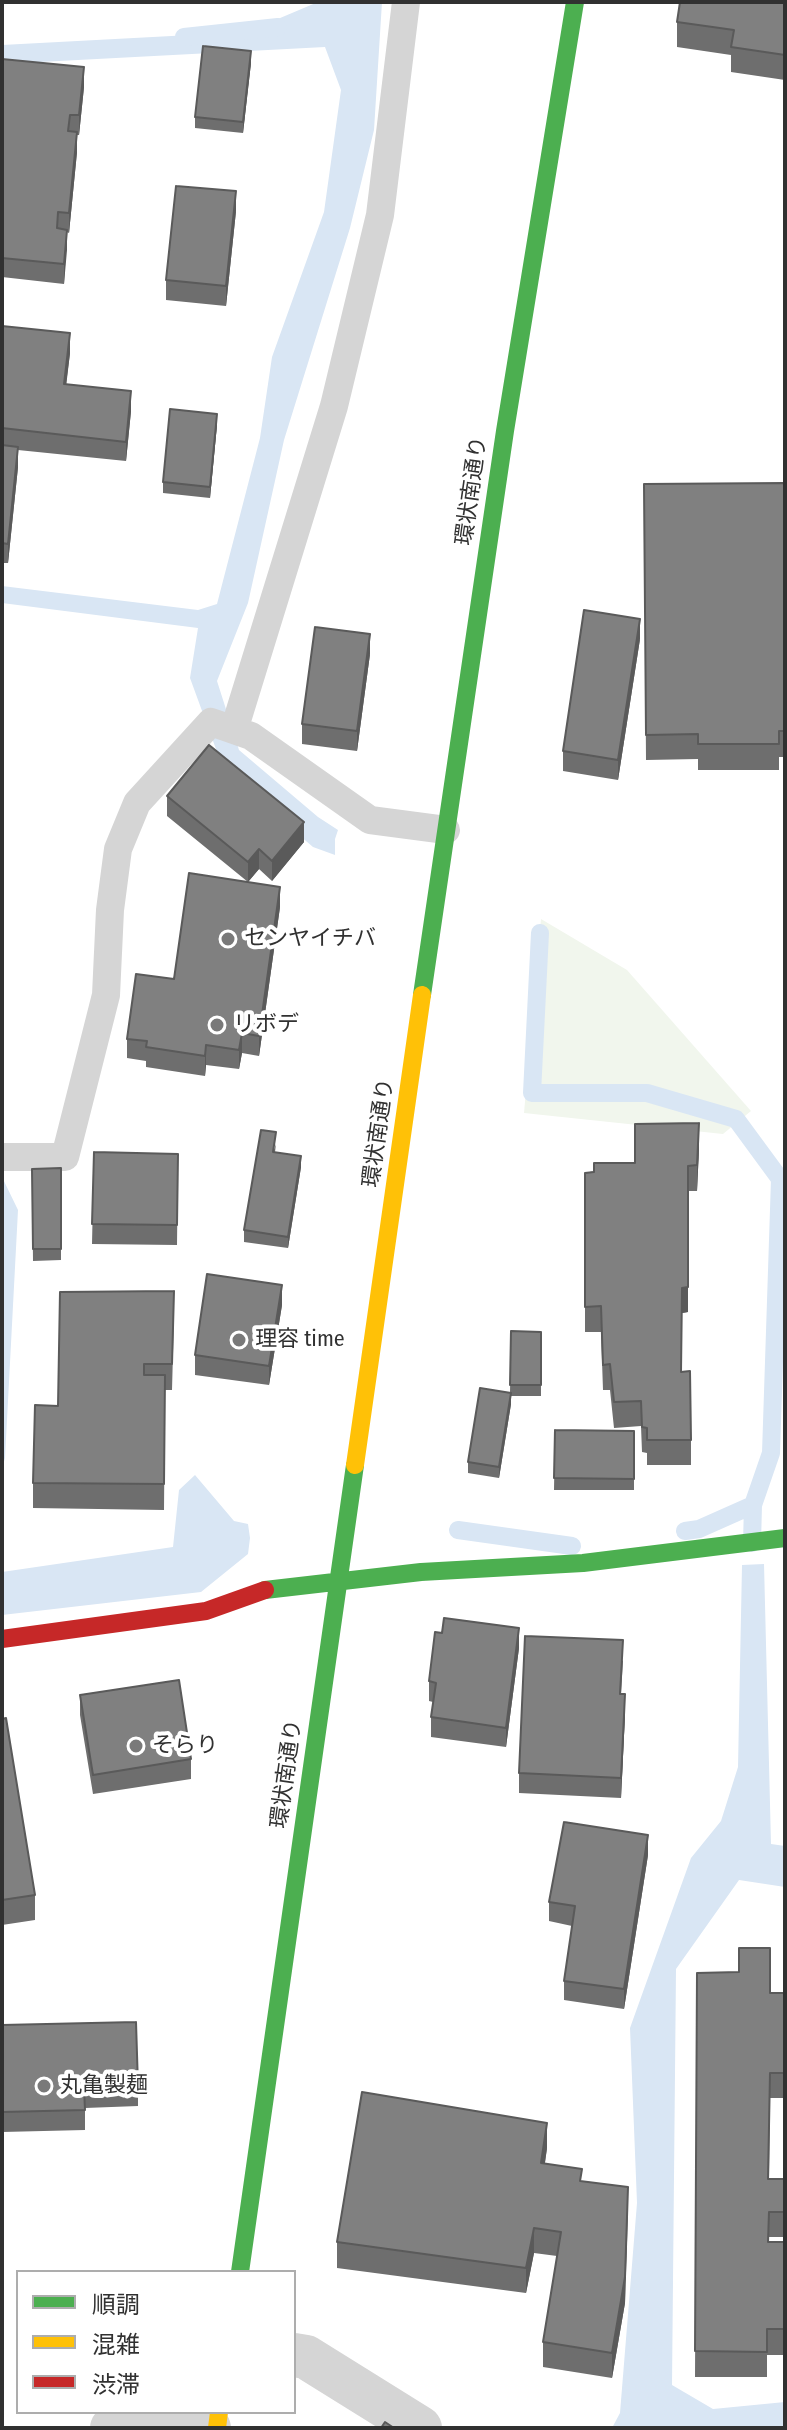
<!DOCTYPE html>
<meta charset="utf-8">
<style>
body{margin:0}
#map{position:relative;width:787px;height:2430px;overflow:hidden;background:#fff;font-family:"Fira Sans Condensed","Noto Sans JP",sans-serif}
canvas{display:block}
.frame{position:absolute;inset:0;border:4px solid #313131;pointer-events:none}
.legend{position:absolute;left:16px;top:2270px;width:280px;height:144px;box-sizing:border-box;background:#fff;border:2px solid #adadad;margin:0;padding:10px 14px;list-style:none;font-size:24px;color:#313131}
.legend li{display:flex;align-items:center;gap:16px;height:40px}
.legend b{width:40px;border:2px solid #adadad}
</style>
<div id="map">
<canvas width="787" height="2430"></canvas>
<div class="frame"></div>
<ul class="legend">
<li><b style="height:10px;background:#4caf50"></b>順調</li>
<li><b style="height:10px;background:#ffc107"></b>混雑</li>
<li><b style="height:10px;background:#c62828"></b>渋滞</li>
</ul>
</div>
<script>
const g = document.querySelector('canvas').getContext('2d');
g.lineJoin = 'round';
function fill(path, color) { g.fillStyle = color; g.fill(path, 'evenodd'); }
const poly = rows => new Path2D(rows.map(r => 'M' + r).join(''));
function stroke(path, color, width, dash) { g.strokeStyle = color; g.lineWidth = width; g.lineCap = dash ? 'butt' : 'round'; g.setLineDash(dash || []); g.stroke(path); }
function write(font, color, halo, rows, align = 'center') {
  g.font = font + ' "Fira Sans Condensed","Noto Sans JP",sans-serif'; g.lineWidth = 8; g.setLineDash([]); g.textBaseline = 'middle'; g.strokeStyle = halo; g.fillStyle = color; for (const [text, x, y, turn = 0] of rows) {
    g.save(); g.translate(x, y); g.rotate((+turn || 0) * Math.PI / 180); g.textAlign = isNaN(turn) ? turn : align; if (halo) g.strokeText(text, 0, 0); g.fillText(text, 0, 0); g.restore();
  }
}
const green = poly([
 [541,919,627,970,751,1111,723,1134,524,1113]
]);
const water = poly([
 [318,2,382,2,374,130,350,228,284,440,248,603,217,681,239,750,318,817,338,830,335,839,335,855,313,847,224,771,190,678,198,628,2,603,2,586,198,610,217,604,260,438,272,357,324,212,341,90,325,47,2,64,2,45,247,32],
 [2,1177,18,1210,5,1458,2,1469],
 [195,1475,234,1521,248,1524,250,1538,248,1554,201,1592,2,1615,2,1572,173,1547,179,1490],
 [764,1564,771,1844,785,1846,785,1887,739,1880,676,1969,672,2385,713,2409,785,2402,785,2428,612,2428,620,2413,637,2203,630,2028,691,1858,721,1821,738,1767,742,1565]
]);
const stream = poly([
 [184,37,278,27],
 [540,933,532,1093,647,1093,736,1119,780,1179,771,1453,753,1505,752,1543],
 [458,1530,572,1546],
 [685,1531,699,1529,753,1505]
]);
const lane = poly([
 [234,730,334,406,380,215,406,2],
 [2,1157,65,1157,106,995,110,910,118,849,137,803,211,722,251,736,370,820,446,830]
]);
const street = poly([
 [294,2355,306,2357,420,2428],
 [112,2428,130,2419,209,2428]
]);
const fast = poly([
 [422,995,505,431,575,2],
 [265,1590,421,1572,583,1563,785,1538],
 [240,2272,355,1465]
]);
const slow = poly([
 [355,1465,422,995],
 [217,2428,219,2412]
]);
const jam = poly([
 [2,1639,206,1611,265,1590]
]);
const wall = poly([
 [785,2,785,80,731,72,731,55,677,47,677,22],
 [2,59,84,87,79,135,77,135,77,152,69,233,67,232,64,284,2,277],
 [251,63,243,133,195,128,195,117],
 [236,211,226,306,166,300,166,280],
 [2,326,70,353,66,384,131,411,126,461,18,450,18,467,8,563,2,563],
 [217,425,210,498,163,493,163,482],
 [785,483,785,757,779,757,779,770,698,770,698,759,646,760,644,484],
 [640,639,618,780,563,771,563,751],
 [370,654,357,751,302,744,302,724],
 [167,796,304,842,272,881,259,869,248,882,167,816],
 [280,907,259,1056,242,1053,239,1069,206,1065,205,1076,146,1067,146,1061,127,1058,127,1039,174,979],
 [276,1144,275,1152,301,1167,288,1248,244,1242,244,1230],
 [699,1149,697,1191,688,1191,688,1312,682,1313,681,1372,691,1440,691,1465,647,1465,647,1453,642,1452,641,1426,614,1428,610,1390,603,1390,601,1332,585,1332,585,1173],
 [94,1152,178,1154,177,1245,92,1244],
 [61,1168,61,1260,33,1261,32,1169],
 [282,1305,269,1385,195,1375,195,1355],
 [174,1316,172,1390,165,1390,164,1510,33,1508,33,1483,58,1406],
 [511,1331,541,1332,541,1396,511,1396,511,1404,499,1478,468,1473,468,1462,510,1393],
 [555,1430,634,1431,634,1490,554,1490],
 [519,1648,506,1747,431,1737,431,1717,433,1702,429,1701,429,1681],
 [623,1660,621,1694,625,1714,621,1798,519,1793,519,1773],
 [80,1695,191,1759,191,1779,93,1794,80,1715],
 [2,1719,35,1895,35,1920,2,1925],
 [648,1855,624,2009,564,2000,564,1981,572,1926,549,1921,549,1902],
 [697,1973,770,1993,785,1993,785,2098,770,2098,769,2179,785,2179,785,2237,769,2237,768,2242,785,2242,785,2355,767,2355,767,2377,695,2377],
 [2,2025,138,2086,138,2106,85,2108,85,2130,2,2132],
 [547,2148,545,2163,628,2212,625,2303,612,2378,543,2367,543,2342,557,2256,534,2253,526,2293,337,2268,337,2242]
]);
const shadedWall = poly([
 [251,51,251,63,243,133,243,122],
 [84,67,84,87,79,135,79,115],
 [77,132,77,152,69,233,69,213],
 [236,191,236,211,226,306,226,286],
 [67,230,67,250,64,284,64,264],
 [70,333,70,353,64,404,64,384],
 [131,391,131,411,126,461,126,442],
 [217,414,217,425,210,498,210,487],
 [18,447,18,467,8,563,8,544],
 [640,619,640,639,618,780,618,760],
 [370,634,370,654,357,751,357,731],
 [304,822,304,842,272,881,272,861],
 [259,849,259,869,248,882,248,862],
 [280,887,280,907,259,1056,259,1036],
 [242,1033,242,1053,239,1069,239,1050],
 [206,1045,206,1065,205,1076,205,1056],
 [699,1123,699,1149,697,1191,697,1165],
 [301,1156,301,1167,288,1248,288,1237],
 [688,1166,688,1312,682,1313,682,1288],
 [282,1285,282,1305,269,1385,269,1366],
 [511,1393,511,1404,499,1478,499,1467],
 [519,1628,519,1648,506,1747,506,1728],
 [625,1694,625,1714,621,1798,621,1778],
 [648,1835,648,1855,624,2009,624,1989],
 [547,2123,547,2148,541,2188,541,2163],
 [628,2187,625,2303,612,2378,612,2353],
 [534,2228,534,2253,526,2293,526,2268]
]);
const building = poly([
 [680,2,785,2,785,55,731,47,734,30,677,22,680,2],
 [203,46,251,51,243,122,195,117,203,46],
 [2,59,84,67,79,115,70,115,68,131,77,132,69,213,58,212,57,228,67,230,64,264,2,258,2,59],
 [176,186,236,191,226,286,166,280,176,186],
 [2,326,70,333,64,384,131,391,126,442,2,428,2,326],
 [170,409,217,414,210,487,163,482,170,409],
 [2,445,18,447,8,544,2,543,2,445],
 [785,483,785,731,779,731,779,744,698,744,698,734,646,735,644,484,785,483],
 [584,610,640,619,618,760,563,751,584,610],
 [315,627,370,634,357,731,302,724,315,627],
 [209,745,304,822,272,861,259,849,248,862,167,796,209,745],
 [189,873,280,887,259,1036,242,1033,239,1050,206,1045,205,1056,146,1047,147,1041,127,1039,136,974,174,979,189,873],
 [699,1123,697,1165,688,1166,688,1287,682,1288,681,1372,690,1371,691,1440,647,1440,647,1428,642,1427,641,1401,614,1402,610,1364,603,1365,601,1306,585,1307,585,1173,594,1172,594,1163,635,1163,635,1124,699,1123],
 [261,1130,276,1132,273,1152,301,1156,288,1237,244,1230,261,1130],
 [94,1152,178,1154,177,1225,92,1224,94,1152],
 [61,1168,61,1249,33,1249,32,1169,61,1168],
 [207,1274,282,1285,269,1366,195,1355,207,1274],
 [174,1291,172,1364,144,1364,144,1375,165,1375,164,1484,33,1483,35,1405,58,1406,60,1292,174,1291],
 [511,1331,541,1332,541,1385,510,1385,511,1331],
 [480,1388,511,1393,499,1467,468,1462,480,1388],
 [555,1430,634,1431,634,1479,554,1478,555,1430],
 [444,1618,519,1628,506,1728,431,1717,436,1683,429,1681,435,1632,442,1633,444,1618],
 [525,1636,623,1640,620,1694,625,1694,621,1778,519,1773,525,1636],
 [179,1680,191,1759,93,1775,80,1695,179,1680],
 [6,1718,35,1895,2,1900,2,1719,6,1718],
 [564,1822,648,1835,624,1989,564,1981,575,1906,549,1902,564,1822],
 [739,1948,770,1948,770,1993,785,1993,785,2073,770,2073,768,2179,785,2179,785,2212,769,2212,768,2242,785,2242,785,2329,767,2329,767,2352,695,2351,697,1973,739,1972,739,1948],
 [136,2022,138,2086,84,2088,85,2110,2,2112,2,2025,136,2022],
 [362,2092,547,2123,541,2163,582,2169,580,2181,628,2187,625,2277,612,2353,543,2342,561,2232,534,2228,526,2268,337,2242,362,2092],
 [385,2422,394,2428,381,2428,385,2422]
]);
const markers = [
 [228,939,8,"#797979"],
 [217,1025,8,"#797979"],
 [239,1340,8,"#797979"],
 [136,1746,8,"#797979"],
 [44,2086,8,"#797979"]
];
const streetNames = [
 ["環状南通り",472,491,-82],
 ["環状南通り",379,1133,-82],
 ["環状南通り",287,1774,-82]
];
const poiNames = [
 ["センヤイチバ",244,939],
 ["リボデ",233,1025],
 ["理容 time",255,1340],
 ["そらり",152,1746],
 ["丸亀製麺",60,2086]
];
fill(green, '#f1f6ed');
fill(water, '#d9e6f4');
stroke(stream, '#d9e6f4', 18);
stroke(lane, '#d5d5d5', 28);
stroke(street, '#d5d5d5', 44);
stroke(fast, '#4caf50', 18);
stroke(slow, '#ffc107', 18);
stroke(jam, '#c62828', 18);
fill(wall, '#6e6e6e');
fill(shadedWall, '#5a5a5a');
fill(building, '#808080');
stroke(building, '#5a5a5a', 2);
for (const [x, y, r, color] of markers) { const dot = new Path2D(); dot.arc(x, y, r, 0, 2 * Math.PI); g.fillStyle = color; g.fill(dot); stroke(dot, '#fff', 3); }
write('22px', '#313131', '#fff', streetNames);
write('22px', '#313131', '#fff', poiNames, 'left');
</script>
